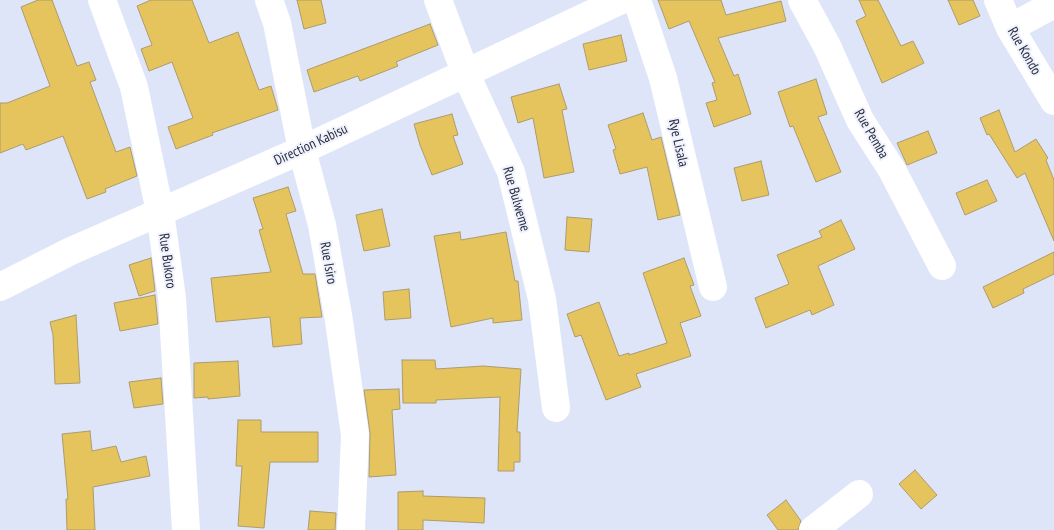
<!DOCTYPE html>
<style>
body{margin:0}
canvas{display:block;background:#dee5f8}
</style>
<canvas width="1054" height="530"></canvas>
<script>
const g = document.querySelector('canvas').getContext('2d');
g.lineJoin = 'round';
function fill(path, color) { g.fillStyle = color; g.fill(path, 'evenodd'); }
const poly = rows => new Path2D(rows.map(r => 'M' + r).join(''));
function stroke(path, color, width, dash) { g.strokeStyle = color; g.lineWidth = width; g.lineCap = dash ? 'butt' : 'round'; g.setLineDash(dash || []); g.stroke(path); }
function write(font, color, halo, rows, align = 'center') {
  g.font = font + ' "PT Sans Narrow",sans-serif'; g.lineWidth = 4; g.setLineDash([]); g.textBaseline = 'middle'; g.strokeStyle = halo; g.fillStyle = color; for (const [text, x, y, turn = 0] of rows) {
    g.save(); g.translate(x, y); g.rotate((+turn || 0) * Math.PI / 180); g.textAlign = isNaN(turn) ? turn : align; if (halo) g.strokeText(text, 0, 0); g.fillText(text, 0, 0); g.restore();
  }
}
const building = poly([
 [38,0,52,0,77,66,89,62,96,80,90,82,116,152,130,147,137,176,105,189,106,192,87,199,63,136,26,150,23,144,0,153,0,103,7,103,50,86,21,7,38,0],
 [151,0,192,0,209,43,238,32,259,90,271,86,278,110,212,133,213,135,176,149,168,127,193,118,172,62,149,71,141,49,152,45,137,6,151,0],
 [297,0,321,0,326,23,304,29,297,0],
 [658,0,721,0,726,15,781,1,786,21,718,38,734,76,738,74,751,114,714,127,706,103,717,100,712,83,715,82,689,21,669,29,658,0],
 [859,0,878,0,901,46,913,41,924,63,882,83,856,21,866,16,859,0],
 [948,0,973,0,980,16,959,25,948,0],
 [430,24,438,45,396,62,398,66,360,81,358,76,314,92,307,70,430,24],
 [621,35,627,61,589,70,583,44,621,35],
 [816,79,827,114,818,117,841,172,816,182,793,126,790,127,778,92,816,79],
 [559,84,567,109,562,110,574,172,544,178,533,118,518,123,511,97,559,84],
 [999,110,1015,152,1036,139,1048,158,1046,160,1054,180,1054,241,1025,173,1017,178,989,134,987,135,980,118,999,110],
 [643,113,652,140,661,137,680,215,658,220,647,167,620,174,613,150,616,149,608,125,643,113],
 [452,114,458,135,453,136,463,164,432,175,420,145,414,124,452,114],
 [928,131,937,153,907,165,897,143,928,131],
 [761,161,769,195,742,201,734,168,761,161],
 [987,180,997,201,965,215,956,193,987,180],
 [288,187,296,211,286,214,303,274,315,274,322,317,300,318,302,344,273,347,270,317,216,322,211,278,271,272,259,230,263,229,253,198,288,187],
 [382,209,390,246,364,251,356,215,382,209],
 [567,217,592,219,589,252,565,250,567,217],
 [841,220,855,249,818,266,834,305,812,315,810,310,766,328,755,298,789,284,777,255,822,237,819,231,841,220],
 [460,232,461,240,506,232,515,281,518,281,522,320,493,323,493,318,451,327,434,236,460,232],
 [1054,252,1054,274,1023,289,1024,293,993,308,983,287,1054,252],
 [151,258,155,291,139,296,129,265,151,258],
 [684,258,694,285,690,286,701,316,680,323,691,356,636,374,641,387,606,400,581,335,575,337,567,314,599,302,619,356,629,353,629,355,667,343,643,273,684,258],
 [409,289,411,318,385,320,383,292,409,289],
 [155,295,158,324,120,331,114,303,155,295],
 [76,315,80,383,55,384,53,335,50,322,76,315],
 [402,360,435,360,436,369,483,366,521,369,517,432,520,432,520,462,514,462,514,471,498,471,500,397,436,400,436,403,403,403,402,360],
 [238,361,240,396,208,399,208,397,194,398,194,363,238,361],
 [161,378,163,404,134,408,129,382,161,378],
 [399,389,400,409,392,410,396,475,369,477,370,433,364,390,399,389],
 [238,420,261,420,261,432,318,432,318,462,270,462,264,528,238,526,242,466,236,466,238,420],
 [90,431,92,451,116,446,121,462,146,456,150,476,93,487,95,530,67,530,66,499,68,499,62,434,90,431],
 [915,470,937,495,921,509,899,484,915,470],
 [423,491,423,496,485,498,484,523,423,520,423,530,398,530,398,492,423,491],
 [786,500,801,521,798,530,778,530,767,515,786,500],
 [310,511,336,513,335,530,308,530,310,511]
]);
const minor = poly([
 [102,0,134,87,160,212,172,298,186,530],
 [269,0,277,23,302,150,322,225,339,321,355,435,351,530],
 [438,0,465,72,511,172,542,299,556,408],
 [637,0,663,78,713,287],
 [802,0,827,46,860,120,892,170,942,266],
 [998,0,1010,28,1054,101],
 [1010,28,1054,4],
 [0,287,71,251,302,150,621,0],
 [813,530,859,494]
]);
const streetNames = [
 ["Rue Kondo",1024,51,60],
 ["Rue Pemba",871,134,60],
 ["Rye Lisala",678,143,77],
 ["Direction Kabisu",311,145,-25],
 ["Rue Bulweme",516,199,74],
 ["Rue Bukoro",167,261,82],
 ["Rue Isiro",328,263,80]
];
fill(building, '#e5c35d');
stroke(building, '#ac9c6d', 1);
stroke(minor, '#fff', 28);
write('14px', '#282d3f', '#eff2fc', streetNames);
</script>
